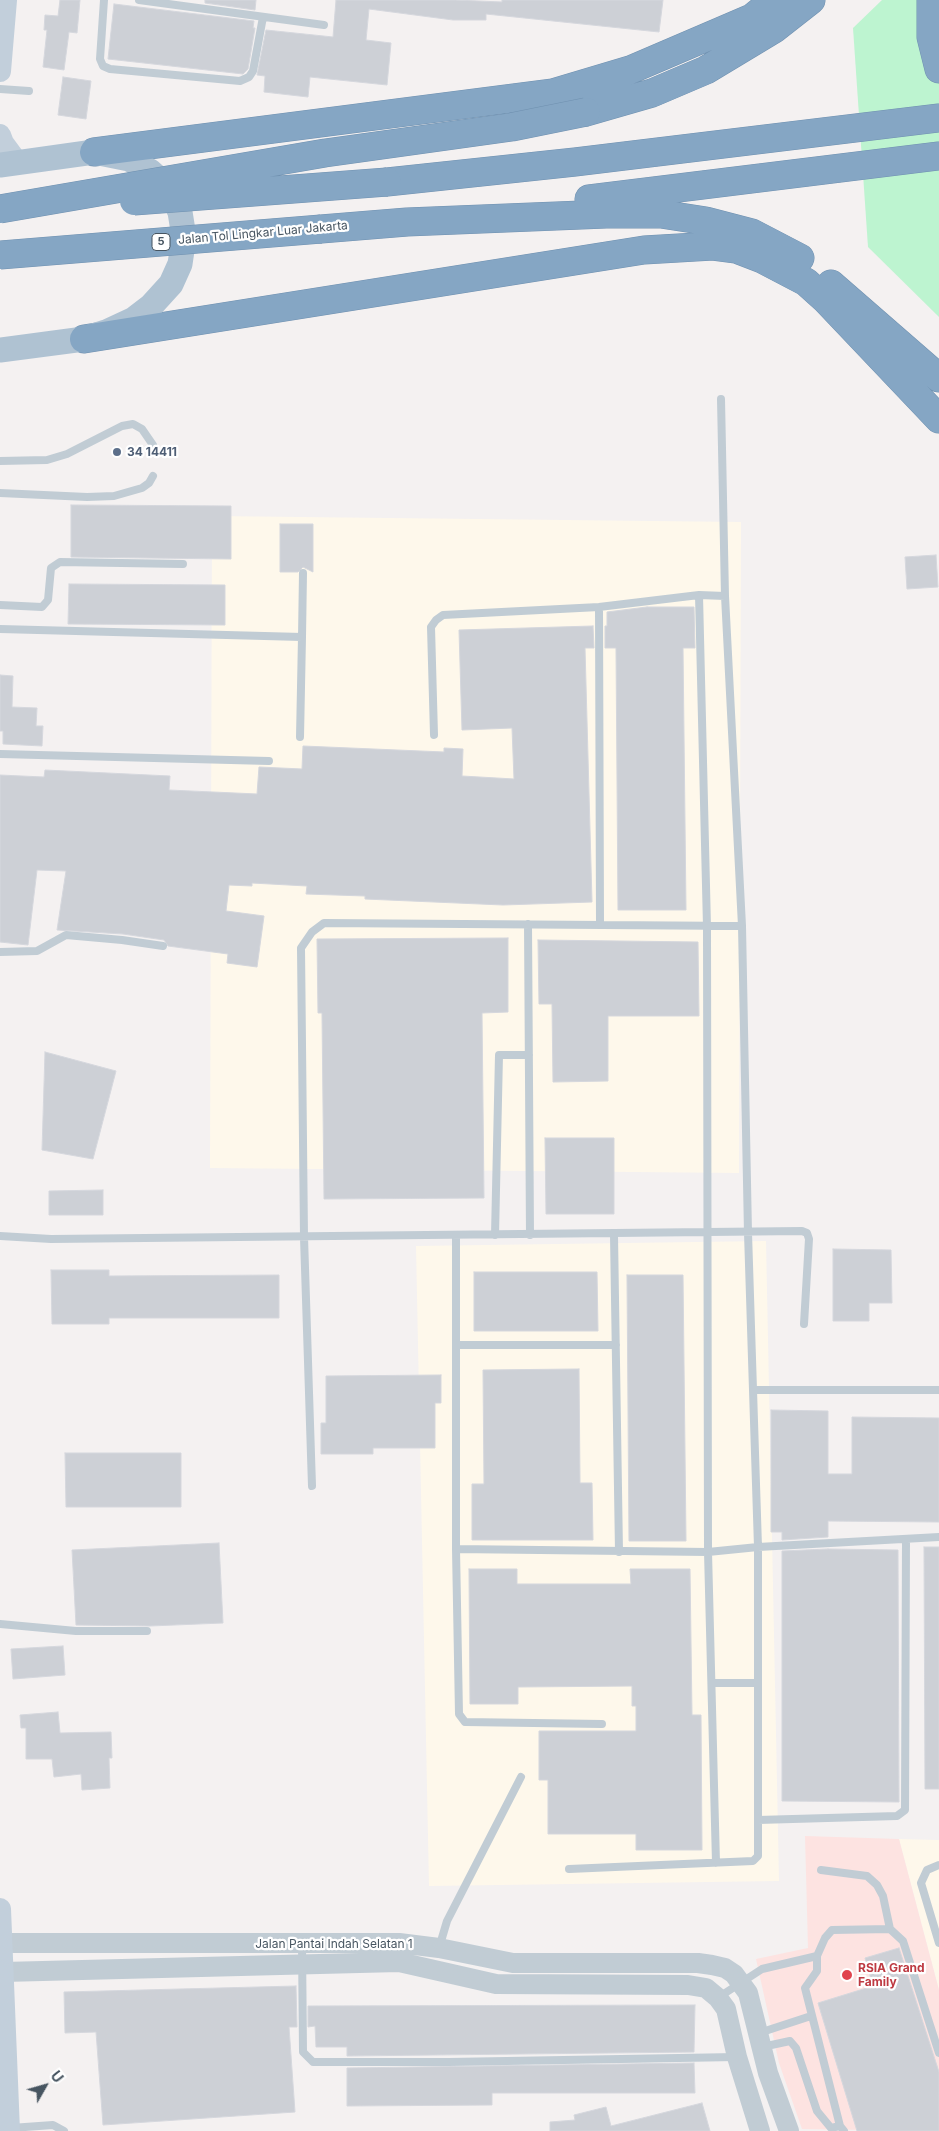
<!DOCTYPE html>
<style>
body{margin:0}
#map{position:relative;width:939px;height:2131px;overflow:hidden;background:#f4f1f1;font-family:Inter,sans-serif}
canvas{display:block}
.north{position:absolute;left:20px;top:2061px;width:50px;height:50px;-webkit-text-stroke:4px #fff;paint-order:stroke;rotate:52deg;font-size:14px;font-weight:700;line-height:20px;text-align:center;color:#475561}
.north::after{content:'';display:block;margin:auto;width:18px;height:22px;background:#475561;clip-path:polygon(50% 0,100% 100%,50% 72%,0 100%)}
</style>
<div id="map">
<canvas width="939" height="2131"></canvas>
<div class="north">U</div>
</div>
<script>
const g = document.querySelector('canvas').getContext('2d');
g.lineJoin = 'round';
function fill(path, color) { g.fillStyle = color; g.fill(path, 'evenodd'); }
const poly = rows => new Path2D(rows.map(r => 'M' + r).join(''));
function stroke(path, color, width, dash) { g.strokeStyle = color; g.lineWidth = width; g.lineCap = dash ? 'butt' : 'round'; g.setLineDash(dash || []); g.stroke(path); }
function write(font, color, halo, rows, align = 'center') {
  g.font = font + ' Inter,sans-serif'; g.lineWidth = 4.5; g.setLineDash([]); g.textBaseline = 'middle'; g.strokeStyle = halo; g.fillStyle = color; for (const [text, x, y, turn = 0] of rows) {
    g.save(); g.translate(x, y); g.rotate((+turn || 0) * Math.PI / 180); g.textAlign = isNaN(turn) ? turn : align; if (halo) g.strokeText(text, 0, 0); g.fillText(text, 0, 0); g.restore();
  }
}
const commercial = poly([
 [212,516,741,522,739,1173,210,1168],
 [766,1241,779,1881,429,1886,416,1246],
 [899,1839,939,1840,939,1990]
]);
const medical = poly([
 [805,1836,899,1839,939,1990,939,2131,802,2129,779,2063,756,1959,808,1948]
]);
const green = poly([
 [882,0,939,0,939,317,868,247,853,28]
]);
const building = poly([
 [60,0,80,0,77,33,69,32,64,70,43,67,47,30,44,30,45,15,58,16,60,0],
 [205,0,256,0,255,10,205,3,205,0],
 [336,0,455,0,502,2,502,0,663,0,659,32,486,14,486,20,453,20,369,9,366,40,391,43,387,85,310,77,308,97,264,92,265,76,257,75,266,30,333,37,336,0],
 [114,4,254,21,253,28,255,28,248,69,243,74,108,59,114,4],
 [63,77,91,81,86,119,58,115,63,77],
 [71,505,231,506,231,559,71,557,71,505],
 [280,524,313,524,313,572,303,567,298,572,280,572,280,524],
 [936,555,938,587,907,589,905,557,936,555],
 [69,584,225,585,225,625,68,624,69,584],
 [647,607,694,607,695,648,683,648,686,910,618,910,616,648,605,648,605,626,607,626,607,612,647,607],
 [593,626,594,648,585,648,592,902,503,905,365,899,365,896,306,894,307,886,252,883,252,886,229,885,226,911,264,916,257,967,227,963,228,954,168,946,164,940,123,934,57,930,66,871,37,870,28,945,0,942,0,775,44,777,45,770,170,776,169,790,257,794,259,767,302,769,303,746,444,752,444,748,463,749,462,776,514,779,512,728,462,730,459,630,593,626],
 [0,675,13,676,12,707,37,708,36,726,43,726,42,746,3,744,3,731,0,731,0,675],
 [508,938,508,1012,482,1013,484,1198,324,1199,322,1013,318,1013,317,939,508,938],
 [538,940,698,942,699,1016,608,1016,608,1081,553,1082,552,1004,539,1004,538,940],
 [45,1052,116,1071,93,1159,42,1150,45,1052],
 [545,1138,614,1138,614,1214,546,1214,545,1138],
 [103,1190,103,1215,49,1215,49,1191,103,1190],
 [833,1249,891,1250,892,1303,869,1303,869,1321,833,1321,833,1249],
 [51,1270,109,1270,109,1276,279,1275,279,1318,109,1318,109,1324,52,1324,51,1270],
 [474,1272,597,1272,598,1331,474,1331,474,1272],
 [627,1275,683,1275,686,1541,629,1541,627,1275],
 [579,1369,580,1483,592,1483,593,1540,472,1540,472,1484,484,1484,483,1370,579,1369],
 [441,1375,441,1403,435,1403,435,1448,373,1448,373,1454,321,1454,321,1423,326,1423,326,1376,441,1375],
 [771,1410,828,1411,828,1474,852,1474,852,1417,939,1418,939,1522,828,1521,828,1537,782,1540,782,1532,771,1532,771,1410],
 [65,1453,181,1453,181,1507,66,1507,65,1453],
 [219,1543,223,1623,150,1626,76,1625,72,1550,219,1543],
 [924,1547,939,1547,939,1789,925,1789,924,1547],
 [828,1549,898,1550,899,1802,782,1801,782,1551,828,1549],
 [469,1569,517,1569,517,1584,631,1584,630,1569,690,1569,692,1715,701,1715,702,1850,636,1850,636,1834,548,1834,548,1780,539,1780,539,1731,636,1731,636,1706,632,1706,632,1686,518,1687,518,1704,470,1704,469,1569],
 [63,1646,65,1675,13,1679,11,1649,63,1646],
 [58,1712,60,1733,111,1732,112,1758,109,1758,110,1788,82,1790,81,1774,54,1777,52,1759,26,1759,26,1728,21,1728,20,1715,58,1712],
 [899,1948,939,2072,939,2131,857,2131,818,2003,873,1986,865,1958,899,1948],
 [296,1986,297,2027,289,2027,295,2112,103,2125,96,2032,65,2033,64,1992,296,1986],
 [695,2005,694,2052,347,2056,347,2047,316,2047,315,2026,308,2027,308,2006,695,2005],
 [694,2063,695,2093,492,2093,492,2105,347,2106,347,2068,694,2063],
 [702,2103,710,2131,550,2131,550,2122,575,2120,574,2115,606,2107,611,2126,702,2103]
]);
const service = poly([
 [104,0,100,59,103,66,110,69,240,81,249,77,253,71,263,17],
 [139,0,324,25],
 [0,89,29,91],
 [0,461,47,460,67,454,122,426,133,424,142,429,153,445],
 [0,493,87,497,114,496,142,488,149,483,153,476],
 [699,595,707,927,708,1552,716,1863],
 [0,605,42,607,48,600,51,568,60,562,183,564],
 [599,607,600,924],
 [0,629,302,637,303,573],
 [434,735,431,627,436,620,443,615,599,607,699,595,725,596],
 [300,737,302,637],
 [0,754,269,761],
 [528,924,530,1235],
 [0,952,37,951,66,935,122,940,163,946],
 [495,1235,499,1055,529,1055],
 [614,1235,619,1552],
 [0,1236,51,1239,802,1231,807,1233,809,1239,804,1324],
 [456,1236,456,1549,459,1714,465,1722,602,1724],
 [458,1345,616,1345],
 [753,1390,939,1390],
 [312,1486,304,1237,301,948,312,932,324,923,742,926],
 [456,1549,708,1552,758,1547,939,1537],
 [0,1624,76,1631,147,1631],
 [712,1683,758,1683],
 [758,1820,897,1816,905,1810,906,1539],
 [939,1865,927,1870,921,1883,939,1943],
 [569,1869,753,1861,758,1856,758,1547,748,1233,742,926,725,596,721,399],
 [821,1870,867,1876,877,1885,883,1896,890,1929],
 [302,1944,303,2052,313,2062,449,2062,736,2057],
 [439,1948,447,1921,521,1777],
 [719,1997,762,1969,817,1956],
 [759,2033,811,2016],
 [762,2047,790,2041,796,2048,817,2111,831,2128,840,2126],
 [11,2128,53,2125,64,2131],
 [844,2131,840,2126,805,1988,817,1971,817,1956,825,1938,832,1930,890,1929,903,1941,939,2053]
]);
const tertiary = poly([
 [2,1943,399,1943,439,1948,513,1963,698,1963,712,1965,725,1968,734,1974,748,1993,768,2073,789,2131],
 [3,1972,399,1962,496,1984,688,1985,706,1988,718,1998,726,2009,737,2057,760,2131]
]);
const secondary = poly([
 [0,71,6,0],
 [0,135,3,143,17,162],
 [0,1909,9,2131]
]);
const primary = poly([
 [0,165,94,152,129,159,150,171,169,188,180,212,184,237,180,264,171,284,151,306,134,319,106,332,84,339,0,350]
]);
const motorway = poly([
 [931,0,931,37,939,69],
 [737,30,774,0],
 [586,112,652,93,706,70,774,29,811,0],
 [94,152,553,93,630,70,749,19],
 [387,182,575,162,939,118],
 [589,199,939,156],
 [321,229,407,222,606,214,661,214,706,221,752,233,800,258],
 [831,284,939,378],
 [84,339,644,250,713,246,736,249,762,259,806,282,826,300,939,419]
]);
const motorwayBridge = poly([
 [134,201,387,182],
 [0,209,325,153,512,127,586,112],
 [0,255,321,229]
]);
const markers = [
 [117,452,5,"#5c6f8a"],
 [847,1975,6,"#e0444e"]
];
const shields = [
 [161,242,18]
];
const shieldNames = [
 ["5",161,242]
];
const streetNames = [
 ["Jalan Tol Lingkar Luar Jakarta",263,233,-5],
 ["Jalan Pantai Indah Selatan 1",334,1944]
];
const serviceNames = [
 ["34 14411",127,452]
];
const healthNames = [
 ["RSIA Grand",858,1968],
 ["Family",858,1982]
];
fill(commercial, '#fef8eb');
fill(medical, '#fde3e1');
fill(green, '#bdf4d0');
fill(building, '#cdd0d6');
stroke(building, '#d5d7dd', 1);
stroke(motorway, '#7091b0', 29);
stroke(service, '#c1ccd4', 8);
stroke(tertiary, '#c1ccd4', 20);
stroke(secondary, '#c2cfdb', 22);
stroke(primary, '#afc2d2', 25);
stroke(motorway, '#85a6c4', 28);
stroke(motorwayBridge, '#7091b0', 29, []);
stroke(motorwayBridge, '#85a6c4', 28);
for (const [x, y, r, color] of markers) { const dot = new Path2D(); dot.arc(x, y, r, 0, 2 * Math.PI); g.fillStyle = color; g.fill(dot); stroke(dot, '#fff', 2); }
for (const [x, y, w] of shields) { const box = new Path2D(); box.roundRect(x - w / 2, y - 8.5, w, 17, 4); g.fillStyle = '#fff'; g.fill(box); stroke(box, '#475561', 1); }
write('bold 11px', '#475561', null, shieldNames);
write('12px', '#475561', '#fff', streetNames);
write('bold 12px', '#4e5e75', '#fff', serviceNames, 'left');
write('bold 12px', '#be3a42', '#fff', healthNames, 'left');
</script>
